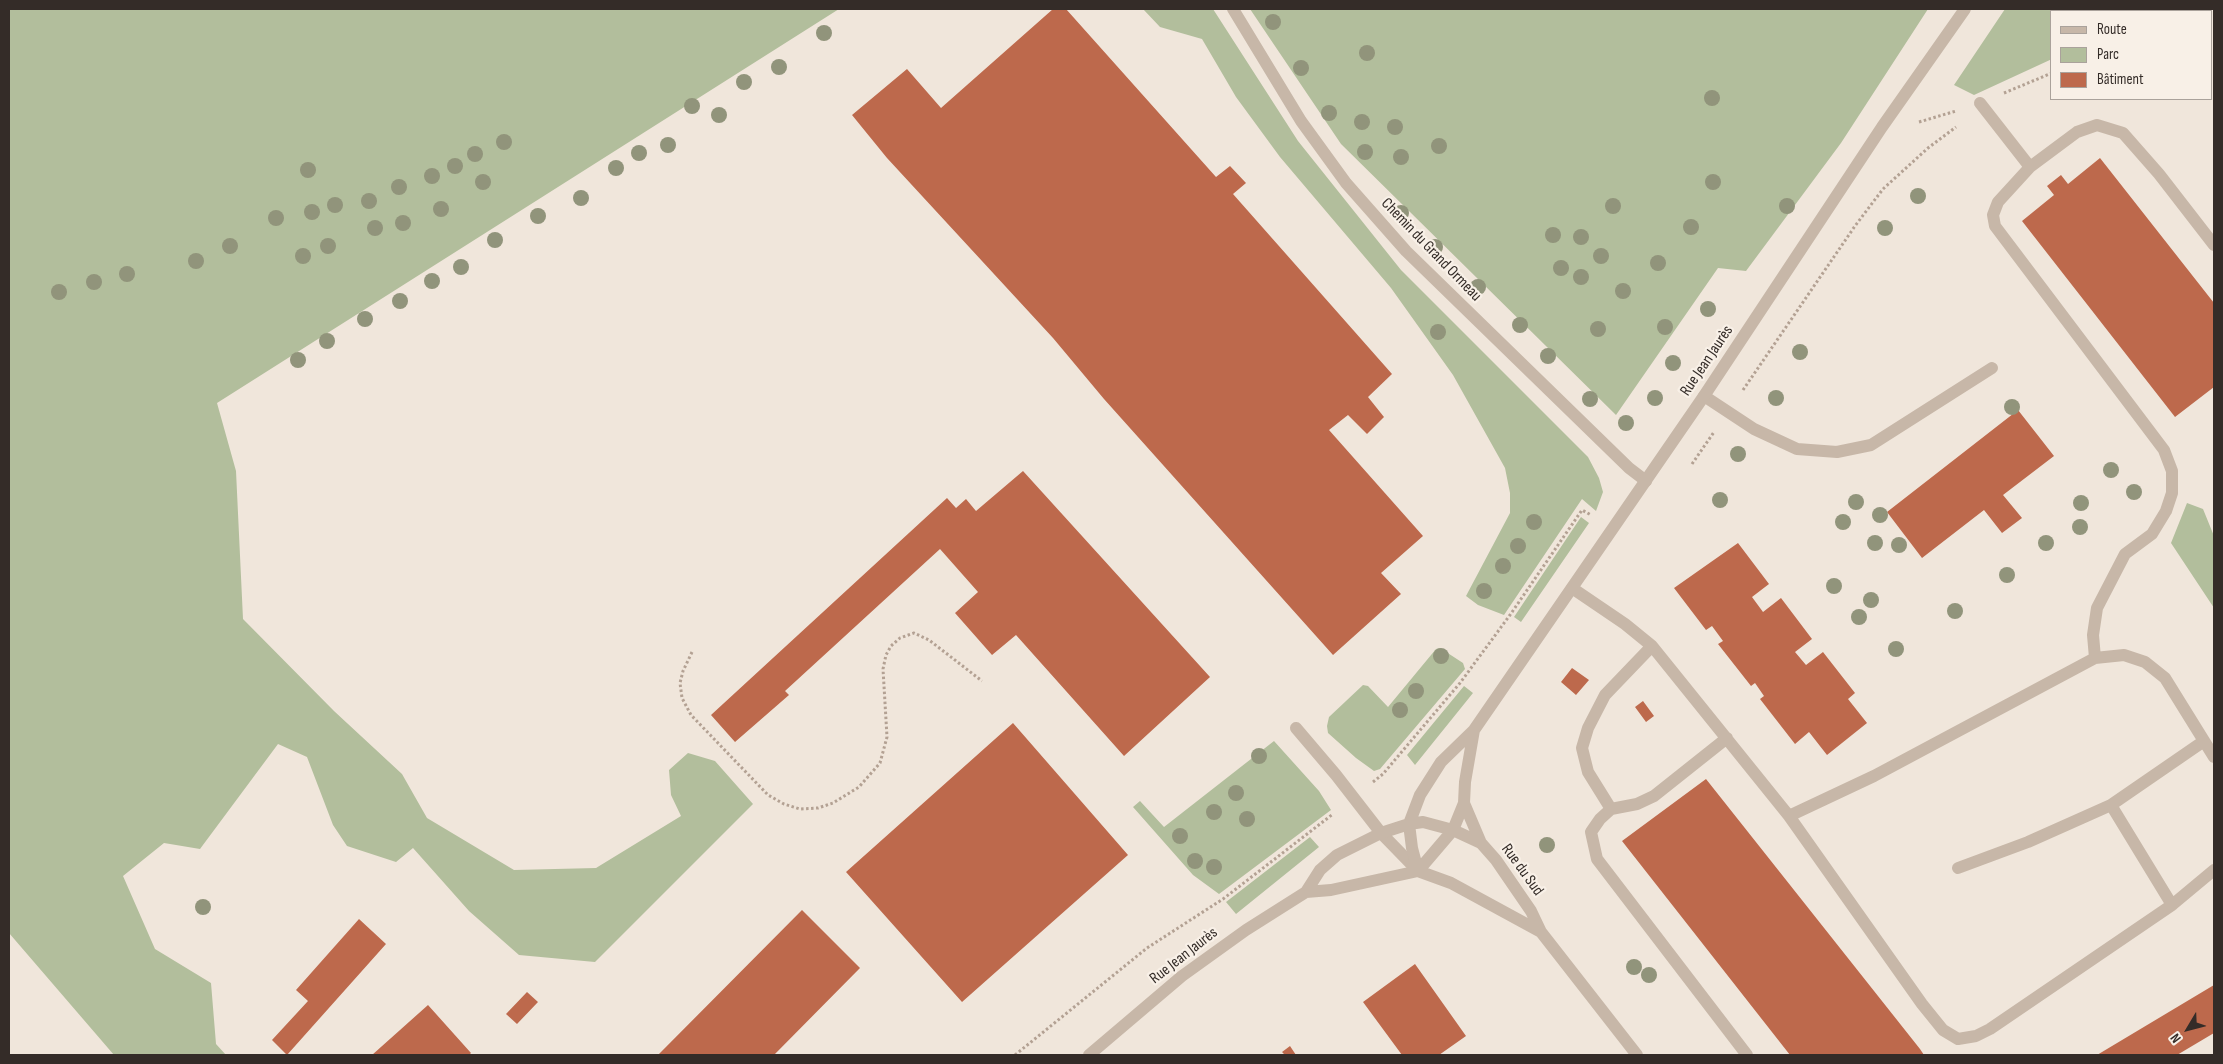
<!DOCTYPE html>
<meta charset="utf-8">
<style>
body{margin:0}
#map{position:relative;width:2223px;height:1064px;overflow:hidden;background:#f0e6db;font-family:"Sofia Sans Condensed",sans-serif}
canvas{display:block}
.frame{position:absolute;inset:0;border:10px solid #342c28;pointer-events:none}
.legend{position:absolute;left:2050px;top:10px;width:162px;height:90px;box-sizing:border-box;background:#f8f0e7;border:1px solid #aaa29b;margin:0;padding:6px 9px;list-style:none;font-size:15px;color:#342c28}
.legend li{display:flex;align-items:center;gap:10px;height:25px}
.legend b{width:25px;border:1px solid #aaa29b}
.north{position:absolute;left:2163px;top:1004px;width:50px;height:50px;-webkit-text-stroke:4px #f8f0e7;paint-order:stroke;rotate:233deg;font-size:14px;font-weight:700;line-height:20px;text-align:center;color:#342c28}
.north::after{content:'';display:block;margin:auto;width:18px;height:22px;background:#342c28;clip-path:polygon(50% 0,100% 100%,50% 72%,0 100%)}
</style>
<div id="map">
<canvas width="2223" height="1064"></canvas>
<div class="frame"></div>
<ul class="legend">
<li><b style="height:6px;background:#c7b7a8"></b>Route</li>
<li><b style="height:14px;background:#b2be9c"></b>Parc</li>
<li><b style="height:14px;background:#bd694c"></b>Bâtiment</li>
</ul>
<div class="north">N</div>
</div>
<script>
const g = document.querySelector('canvas').getContext('2d');
g.lineJoin = 'round';
function fill(path, color) { g.fillStyle = color; g.fill(path, 'evenodd'); }
const poly = rows => new Path2D(rows.map(r => 'M' + r).join(''));
function stroke(path, color, width, dash) { g.strokeStyle = color; g.lineWidth = width; g.lineCap = dash ? 'butt' : 'round'; g.setLineDash(dash || []); g.stroke(path); }
function write(font, color, halo, rows, align = 'center') {
  g.font = font + ' "Sofia Sans Condensed",sans-serif'; g.lineWidth = 4.5; g.setLineDash([]); g.textBaseline = 'middle'; g.strokeStyle = halo; g.fillStyle = color; for (const [text, x, y, turn = 0] of rows) {
    g.save(); g.translate(x, y); g.rotate((+turn || 0) * Math.PI / 180); g.textAlign = isNaN(turn) ? turn : align; if (halo) g.strokeText(text, 0, 0); g.fillText(text, 0, 0); g.restore();
  }
}
const green = poly([
 [9,9,839,9,217,403,236,471,243,619,334,711,402,774,427,818,514,870,596,868,681,816,671,795,669,770,688,753,715,761,753,804,595,962,519,955,469,911,413,848,396,862,347,846,333,825,307,757,278,744,200,849,164,843,123,876,155,949,211,983,216,1044,226,1055,114,1055,9,933],
 [1143,9,1213,9,1298,141,1401,270,1588,457,1599,478,1603,492,1596,511,1582,499,1504,615,1478,605,1466,596,1510,513,1510,493,1505,468,1453,375,1391,288,1280,157,1236,97,1202,39,1160,27],
 [1250,9,1928,9,1841,143,1746,271,1718,268,1616,415,1341,144],
 [2005,9,2160,9,2154,11,2052,11,2052,59,1974,95,1954,85],
 [2187,503,2203,509,2214,536,2214,608,2171,543],
 [1581,517,1589,523,1521,622,1514,617],
 [1440,648,1463,663,1465,669,1380,769,1374,771,1356,758,1328,733,1327,726,1329,717,1363,685,1368,686,1388,707,1436,649],
 [1464,686,1473,693,1415,765,1407,755],
 [1274,741,1319,791,1331,810,1219,894,1193,875,1133,807,1140,801,1164,827],
 [1310,837,1319,847,1236,914,1226,902]
]);
const building = poly([
 [1053,9,1066,9,1216,177,1230,166,1246,183,1233,194,1392,374,1368,397,1384,417,1367,434,1348,415,1329,430,1423,536,1381,573,1401,594,1333,655,1104,399,1053,338,887,158,852,115,907,69,941,108],
 [2100,158,2214,303,2214,387,2175,417,2022,221,2054,195,2047,186,2061,175,2068,184],
 [2018,410,2054,456,2003,495,2022,518,2002,533,1984,510,1922,558,1887,512],
 [1023,471,1210,677,1124,756,1016,635,992,655,955,613,978,592,940,549,785,691,789,695,735,742,711,715,947,498,956,508,966,499,976,511],
 [1738,543,1769,584,1752,597,1763,612,1781,598,1812,639,1795,652,1806,665,1823,652,1855,693,1848,699,1867,723,1827,755,1809,732,1795,744,1760,699,1764,696,1755,683,1751,686,1718,644,1723,641,1712,626,1706,630,1674,588],
 [1572,668,1589,680,1576,695,1561,682],
 [1643,701,1654,716,1646,722,1635,707],
 [1013,723,1128,855,962,1002,846,872],
 [1706,779,1920,1049,1924,1055,1790,1055,1622,841],
 [802,910,860,968,774,1055,658,1055],
 [359,919,386,944,287,1055,272,1040,308,1001,296,990],
 [1415,964,1466,1036,1439,1055,1402,1055,1363,1002],
 [2214,985,2214,1033,2177,1055,2097,1055],
 [527,992,538,1002,517,1024,506,1014],
 [428,1005,471,1053,469,1055,372,1055],
 [1290,1046,1296,1055,1285,1055,1282,1052]
]);
const path = poly([
 [2196,11,2201,9],
 [2004,93,2052,73],
 [1919,122,1956,111],
 [1743,390,1855,226,1883,189,1928,148,1956,127],
 [1692,464,1714,432],
 [692,652,683,671,680,683,682,698,691,715,768,795,784,804,800,809,818,808,833,803,859,787,880,763,887,737,883,669,886,655,891,646,900,638,914,633,929,640,982,681],
 [1373,782,1383,774,1460,683,1510,615,1582,510,1591,515],
 [1015,1055,1147,948,1223,899,1333,814]
]);
const service = poly([
 [1980,103,2030,167],
 [1704,396,1754,429,1797,449,1837,452,1871,445,1992,368],
 [1572,588,1625,624,1652,646,1789,816,1922,1004,1943,1030,1958,1039,1976,1036,1990,1029,2172,905,2214,870],
 [1652,646,1605,695,1588,728,1582,748,1588,772,1611,809,1637,804,1654,796,1727,738],
 [2095,658,2124,655,2145,662,2165,678,2214,757],
 [1296,728,1336,775,1381,833,1418,871],
 [1611,809,1600,819,1591,832,1597,859,1747,1055],
 [1789,816,1874,776,2095,658,2093,635,2097,608,2125,554,2152,534,2166,511,2172,493,2172,471,2164,450,1995,226,1993,215,1998,202,2030,167,2077,132,2097,125,2123,133,2159,174,2214,245],
 [1958,868,2028,842,2111,805],
 [2172,905,2111,805,2204,741]
]);
const minor = poly([
 [1233,9,1301,121,1346,183,1406,251,1629,468,1646,481]
]);
const tertiary = poly([
 [1464,803,1481,843],
 [1418,871,1412,848,1409,824,1420,795,1441,762,1474,730,1704,396,1882,127,1965,9],
 [1418,871,1451,883,1541,932],
 [1306,892,1331,890,1418,871,1453,830,1464,803,1465,782,1474,730],
 [1089,1055,1182,976,1246,930,1306,892,1320,870,1337,855,1381,833,1409,824,1423,822,1453,830,1481,843,1496,860,1531,911,1541,932,1637,1055]
]);
const trees = [
 [1273,22],
 [824,33],
 [1367,53],
 [779,67],
 [1301,68],
 [744,82],
 [1712,98],
 [692,106],
 [1329,113],
 [719,115],
 [1362,122],
 [1395,127],
 [504,142],
 [668,145],
 [1439,146],
 [1365,152],
 [639,153],
 [475,154],
 [1401,157],
 [455,166],
 [616,168],
 [308,170],
 [432,176],
 [483,182],
 [1713,182],
 [399,187],
 [1918,196],
 [581,198],
 [369,201],
 [335,205],
 [1613,206],
 [1787,206],
 [441,209],
 [312,212],
 [1401,213],
 [538,216],
 [276,218],
 [403,223],
 [1691,227],
 [375,228],
 [1885,228],
 [1553,235],
 [1581,237],
 [495,240],
 [230,246],
 [328,246],
 [1435,247],
 [303,256],
 [1601,256],
 [196,261],
 [1658,263],
 [461,267],
 [1561,268],
 [127,274],
 [1581,277],
 [432,281],
 [94,282],
 [1478,287],
 [1623,291],
 [59,292],
 [400,301],
 [1708,309],
 [365,319],
 [1520,325],
 [1665,327],
 [1598,329],
 [1438,332],
 [327,341],
 [1800,352],
 [1548,356],
 [298,360],
 [1673,363],
 [1655,398],
 [1776,398],
 [1590,399],
 [2012,407],
 [1626,423],
 [1738,454],
 [2111,470],
 [2134,492],
 [1720,500],
 [1856,502],
 [2081,503],
 [1880,515],
 [1534,522],
 [1843,522],
 [2080,527],
 [1875,543],
 [2046,543],
 [1899,545],
 [1518,546],
 [1503,566],
 [2007,575],
 [1834,586],
 [1484,591],
 [1871,600],
 [1955,611],
 [1859,617],
 [1896,649],
 [1441,656],
 [1416,691],
 [1400,710],
 [1259,756],
 [1236,793],
 [1214,812],
 [1247,819],
 [1180,836],
 [1547,845],
 [1195,861],
 [1214,867],
 [203,907],
 [1634,967],
 [1649,975]
];
const streetNames = [
 ["Chemin du Grand Ormeau",1431,250,46],
 ["Rue Jean Jaurès",1707,361,-56],
 ["Rue du Sud",1522,870,54],
 ["Rue Jean Jaurès",1184,956,-38]
];
fill(green, '#b2be9c');
fill(building, '#bd694c');
stroke(path, '#b3a193', 3, [2.5, 2.5]);
stroke(service, '#c7b7a8', 12);
stroke(minor, '#c7b7a8', 12);
stroke(tertiary, '#c7b7a8', 12);
g.fillStyle = '#91947b';
for (const [x, y] of trees) { g.beginPath(); g.arc(x, y, 8, 0, 2 * Math.PI); g.fill(); }
write('16px', '#342c28', '#f8f0e7', streetNames);
</script>
